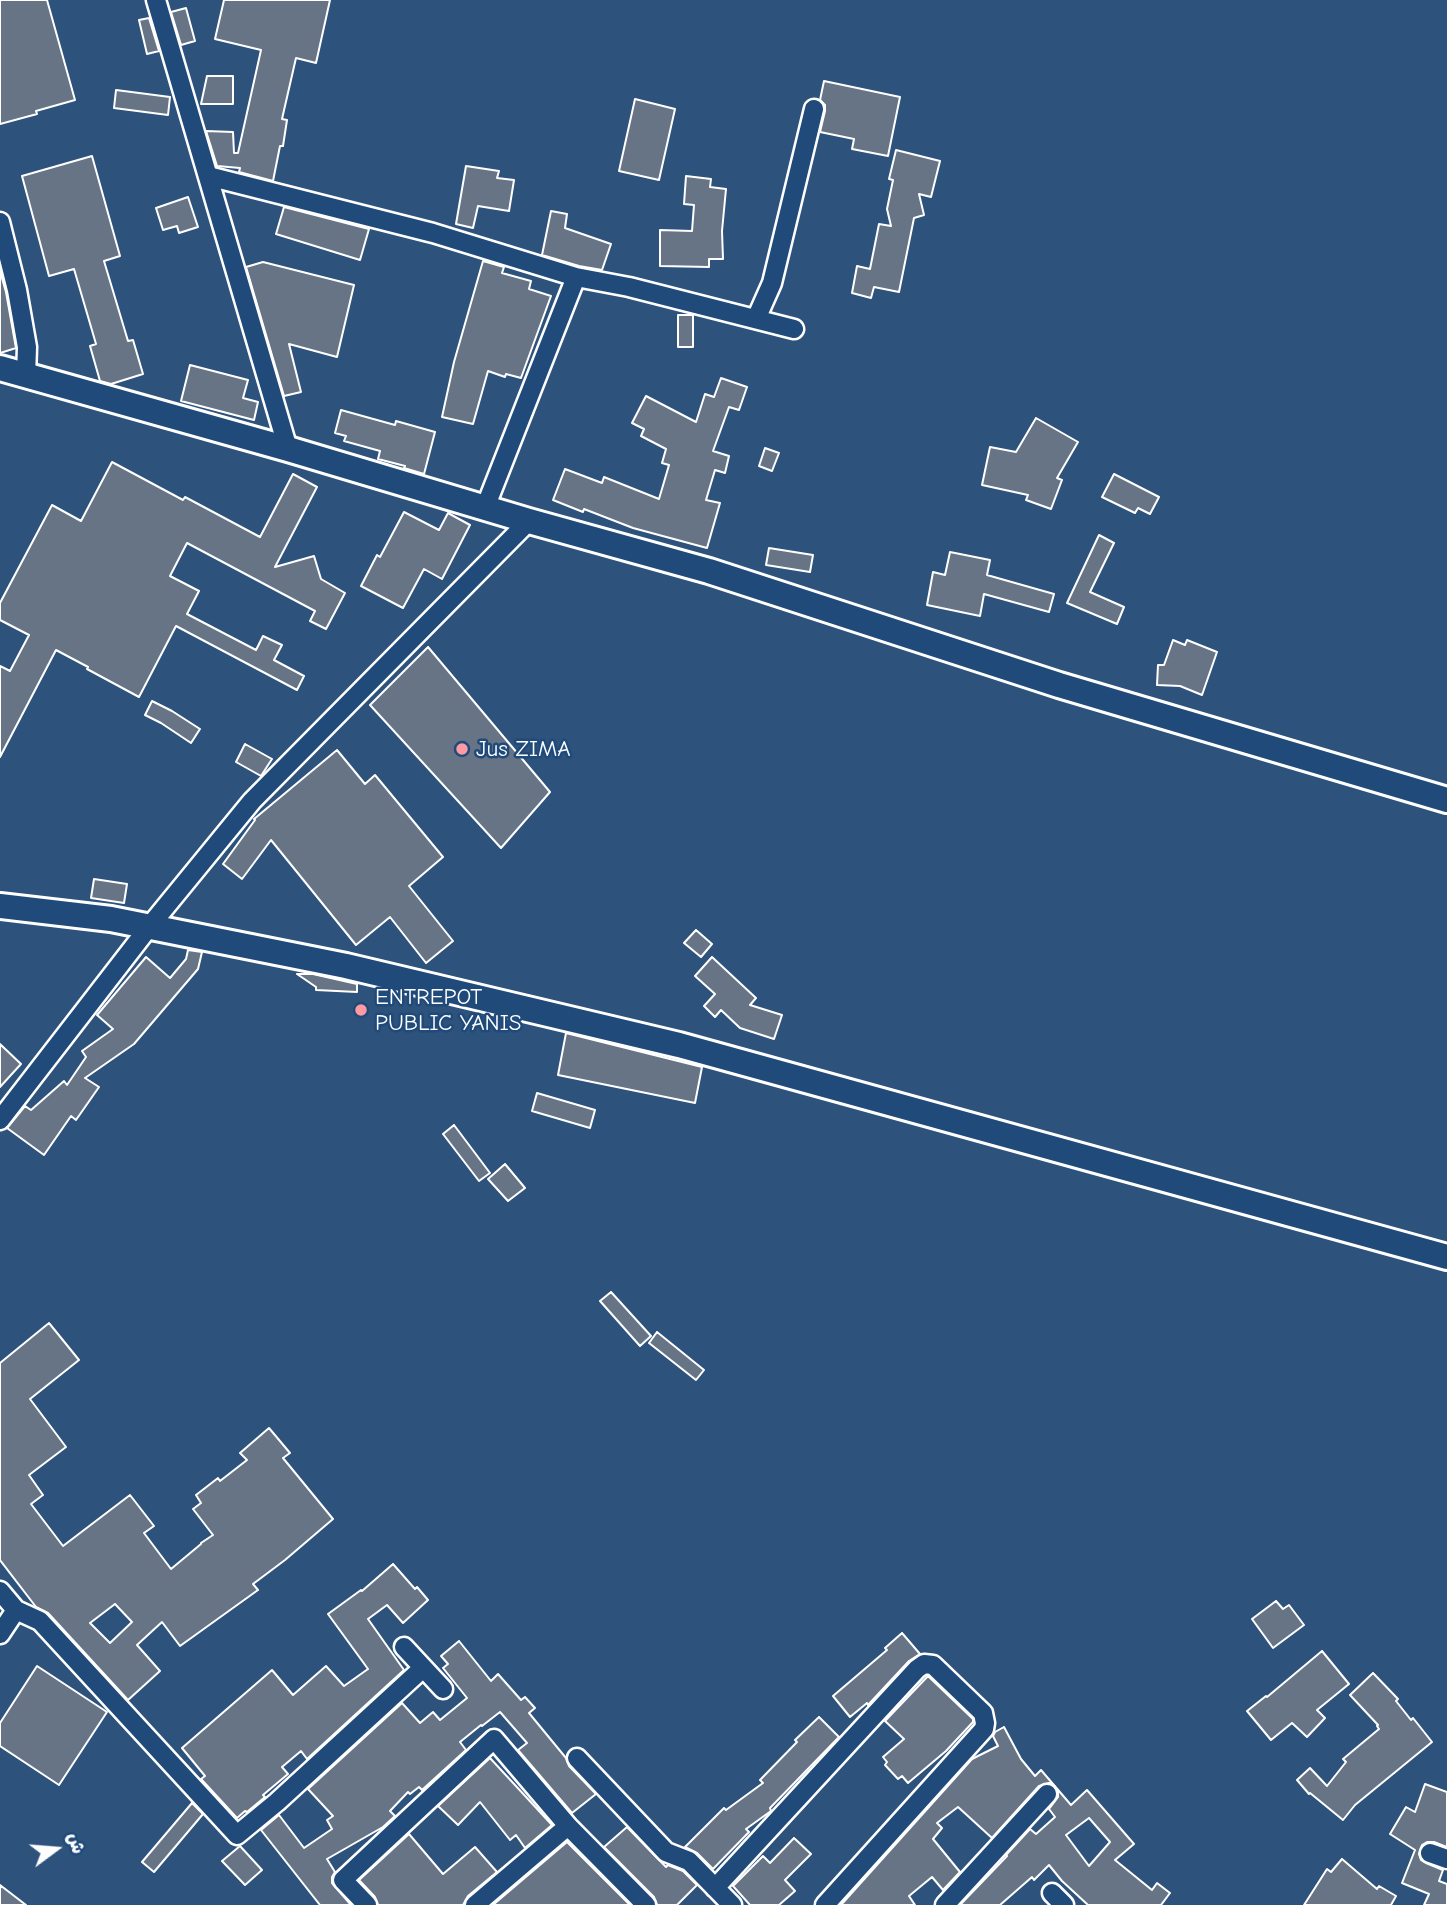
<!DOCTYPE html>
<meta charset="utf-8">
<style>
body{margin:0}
#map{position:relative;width:1447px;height:1905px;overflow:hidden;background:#2d527c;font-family:"Comic Neue","Playpen Sans Arabic",sans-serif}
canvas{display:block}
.north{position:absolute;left:21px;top:1814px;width:70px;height:70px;-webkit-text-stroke:5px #1f4a7a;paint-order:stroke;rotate:74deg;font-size:19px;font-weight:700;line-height:28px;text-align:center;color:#fff}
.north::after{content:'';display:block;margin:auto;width:24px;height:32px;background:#fff;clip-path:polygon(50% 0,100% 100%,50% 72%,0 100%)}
</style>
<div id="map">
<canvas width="1447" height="1905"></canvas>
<div class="north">ش</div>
</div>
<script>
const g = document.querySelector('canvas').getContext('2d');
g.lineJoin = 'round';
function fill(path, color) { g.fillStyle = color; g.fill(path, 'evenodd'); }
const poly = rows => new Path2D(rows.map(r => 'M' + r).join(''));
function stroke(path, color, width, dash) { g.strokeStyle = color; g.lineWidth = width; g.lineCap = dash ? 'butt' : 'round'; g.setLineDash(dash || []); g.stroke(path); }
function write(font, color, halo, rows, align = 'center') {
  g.font = font + ' "Comic Neue",sans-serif'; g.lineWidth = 5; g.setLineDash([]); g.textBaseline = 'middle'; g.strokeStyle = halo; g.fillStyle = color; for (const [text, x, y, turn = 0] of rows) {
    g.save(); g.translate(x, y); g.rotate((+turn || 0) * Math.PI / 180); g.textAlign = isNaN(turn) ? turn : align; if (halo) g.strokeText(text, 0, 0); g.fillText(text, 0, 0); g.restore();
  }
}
const building = poly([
 [0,0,47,0,75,100,36,111,37,114,0,124,0,0],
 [224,0,330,0,316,63,296,58,282,119,287,120,283,146,280,146,273,181,239,172,240,168,217,166,206,131,233,132,234,153,238,153,261,50,215,39,224,0],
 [186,8,195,41,181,45,171,12,186,8],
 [149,18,159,51,147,54,139,20,149,18],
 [207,76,233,76,233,104,201,104,207,76],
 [824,81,900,97,888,156,852,149,854,139,820,132,825,111,825,105,820,100,824,81],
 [116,90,170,97,168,115,114,108,116,90],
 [635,99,675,109,659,180,619,171,635,99],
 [896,150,940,161,931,197,919,194,924,215,914,218,899,292,874,287,871,298,852,293,857,266,870,269,879,224,891,226,887,209,893,180,889,179,896,150],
 [92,156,120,256,104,261,128,341,133,340,143,374,111,384,100,381,90,346,96,344,74,269,49,276,22,176,92,156],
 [466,166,499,171,497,178,514,180,509,211,478,206,473,228,456,224,466,166],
 [686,176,711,179,710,187,726,189,722,231,723,259,709,259,709,267,660,266,660,230,692,231,694,205,684,204,686,176],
 [188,197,198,227,179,233,177,226,163,230,156,208,188,197],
 [284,207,369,229,360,260,276,234,284,207],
 [551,211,567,214,565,228,611,244,602,270,579,266,542,255,551,211],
 [483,261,504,267,502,273,531,281,529,289,551,296,521,378,506,374,505,377,488,371,473,424,442,417,454,362,483,261],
 [263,262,354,285,337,357,289,344,301,392,284,396,246,267,263,262],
 [0,271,6,292,16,348,0,353,0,271],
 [678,315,693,315,693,347,678,347,678,315],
 [190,365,248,380,243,398,258,402,254,420,181,401,190,365],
 [721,378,747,387,739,410,729,407,713,451,729,456,725,473,715,470,706,500,720,503,707,548,633,528,584,509,583,512,553,500,565,469,602,483,604,477,659,499,669,465,662,463,666,449,641,436,644,429,632,423,646,396,696,422,705,394,714,397,721,378],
 [341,410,395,425,396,421,435,432,424,474,404,468,405,466,378,459,380,451,344,441,346,436,335,433,341,410],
 [1036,418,1078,442,1057,478,1062,480,1051,509,1026,500,1028,495,982,485,990,447,1016,452,1036,418],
 [765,448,779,453,772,471,759,466,765,448],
 [112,462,183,500,185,497,260,537,293,474,317,487,275,567,314,556,321,579,345,593,326,629,310,621,315,611,187,543,170,576,199,591,187,614,256,650,263,636,282,645,274,660,304,676,297,690,176,626,139,697,87,669,88,667,56,650,0,757,0,666,10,671,29,635,0,620,0,603,52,505,81,521,112,462],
 [1114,474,1159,497,1150,514,1138,508,1135,513,1102,497,1114,474],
 [404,512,439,530,448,513,470,525,442,579,424,569,403,608,361,586,377,555,380,557,404,512],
 [1099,535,1114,543,1090,592,1124,607,1117,624,1067,603,1099,535],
 [769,548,813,555,810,572,766,565,769,548],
 [950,552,990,560,987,575,1054,594,1049,612,984,594,980,616,927,605,933,572,945,575,950,552],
 [1173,640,1185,645,1187,640,1217,652,1202,695,1180,686,1157,685,1158,665,1164,665,1173,640],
 [428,647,550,792,501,848,370,705,428,647],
 [152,701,172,711,200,729,191,743,161,723,145,715,152,701],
 [245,744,272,759,261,776,236,762,245,744],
 [337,750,365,784,375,775,443,857,409,886,453,941,426,963,390,917,356,945,271,840,242,879,223,864,255,820,254,819,337,750],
 [94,879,127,884,124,903,91,898,94,879],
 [696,930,712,944,701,957,684,943,696,930],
 [188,950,202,952,198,969,134,1044,85,1078,99,1087,76,1120,71,1116,44,1155,7,1128,25,1106,31,1110,64,1081,67,1085,86,1057,82,1051,113,1029,97,1015,146,957,170,978,186,959,188,950],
 [712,957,756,998,750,1005,782,1015,774,1039,740,1028,721,1010,715,1017,704,1006,715,994,695,976,712,957],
 [297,974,313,974,357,984,357,992,316,990,316,987,297,974],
 [566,1033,702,1067,695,1103,558,1075,566,1033],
 [0,1044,21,1064,0,1087,0,1044],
 [537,1093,595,1110,590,1128,532,1111,537,1093],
 [454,1125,490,1173,479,1181,443,1134,454,1125],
 [505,1164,525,1188,508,1201,488,1179,505,1164],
 [611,1292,651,1336,640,1346,600,1301,611,1292],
 [49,1323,79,1360,30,1399,66,1447,29,1475,43,1495,31,1504,63,1546,130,1495,154,1526,144,1533,171,1569,201,1544,201,1543,213,1535,193,1509,201,1503,196,1495,218,1478,220,1481,247,1460,240,1453,269,1428,290,1453,283,1458,333,1519,285,1560,253,1584,258,1590,180,1646,162,1622,137,1645,160,1671,128,1700,48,1613,36,1607,0,1560,0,1363,49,1323],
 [115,1604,132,1622,110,1643,90,1623,115,1604],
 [657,1332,704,1370,696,1380,649,1343,657,1332],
 [393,1564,415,1589,417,1587,428,1600,403,1623,387,1605,368,1619,404,1670,307,1759,301,1751,282,1767,288,1774,263,1795,265,1797,247,1812,245,1811,237,1818,201,1779,205,1776,182,1748,272,1670,293,1695,326,1666,344,1686,368,1669,328,1614,361,1590,362,1591,393,1564],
 [1276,1601,1283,1609,1289,1605,1304,1625,1273,1648,1252,1619,1276,1601],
 [902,1633,920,1654,909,1661,868,1705,867,1703,850,1717,833,1696,887,1650,885,1648,902,1633],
 [459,1641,491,1681,498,1674,521,1700,525,1697,535,1708,529,1713,566,1758,569,1766,596,1794,572,1813,518,1750,527,1743,500,1712,482,1726,481,1725,460,1742,466,1750,422,1790,419,1787,410,1794,408,1792,390,1811,395,1816,383,1827,327,1859,335,1872,332,1877,332,1883,351,1905,320,1905,261,1830,279,1815,304,1848,332,1829,327,1820,333,1816,308,1789,402,1703,420,1723,433,1712,440,1720,467,1698,443,1668,448,1664,441,1656,459,1641],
 [1322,1651,1349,1684,1317,1710,1325,1718,1307,1737,1292,1723,1271,1740,1247,1711,1266,1696,1267,1697,1322,1651],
 [37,1666,107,1712,59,1785,0,1746,0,1723,37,1666],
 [1373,1673,1398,1699,1396,1701,1411,1720,1413,1718,1432,1742,1355,1805,1343,1820,1310,1793,1309,1794,1297,1780,1310,1768,1327,1786,1346,1762,1343,1759,1379,1729,1377,1726,1378,1725,1350,1695,1373,1673],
 [928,1676,973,1719,973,1722,946,1751,908,1783,902,1776,898,1779,885,1765,887,1762,883,1757,904,1739,885,1721,928,1676],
 [819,1717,839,1737,770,1808,771,1811,746,1829,749,1832,713,1869,697,1853,685,1847,724,1808,726,1810,763,1783,760,1780,797,1742,795,1740,819,1717],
 [1004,1727,1021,1759,1035,1776,1041,1770,1071,1805,1087,1790,1134,1844,1115,1860,1152,1890,1157,1883,1170,1893,1161,1905,1088,1905,1062,1881,1049,1865,1034,1880,1032,1877,1000,1905,960,1905,1007,1856,1006,1855,1030,1829,1036,1834,1055,1817,1049,1809,1058,1797,1058,1791,1055,1786,1049,1783,1039,1786,992,1838,958,1807,937,1823,942,1828,933,1839,960,1872,943,1890,932,1877,909,1896,915,1905,841,1905,972,1759,998,1746,993,1736,995,1732,1004,1727],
 [1089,1818,1110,1842,1089,1866,1066,1835,1089,1818],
 [490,1758,552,1825,525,1848,516,1835,510,1840,480,1802,458,1825,438,1806,490,1758],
 [1425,1784,1447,1792,1447,1847,1434,1842,1427,1842,1422,1845,1419,1854,1421,1860,1426,1863,1443,1870,1439,1881,1447,1884,1447,1905,1424,1905,1429,1894,1402,1883,1415,1850,1390,1834,1406,1807,1415,1812,1425,1784],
 [192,1803,203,1814,154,1872,142,1862,192,1803],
 [627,1827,666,1867,668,1865,683,1871,697,1885,677,1905,657,1905,654,1897,604,1847,627,1827],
 [409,1834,443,1874,475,1847,497,1872,468,1896,463,1905,378,1905,375,1897,359,1880,409,1834],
 [794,1838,811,1854,785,1880,795,1891,779,1905,750,1905,733,1886,763,1856,770,1863,794,1838],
 [567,1842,630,1905,494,1905,494,1904,567,1842],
 [240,1846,262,1870,245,1885,222,1861,240,1846],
 [1342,1859,1377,1889,1379,1886,1396,1896,1391,1905,1304,1905,1327,1869,1331,1872,1342,1859],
 [0,1885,26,1905,0,1905,0,1885]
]);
const street = poly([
 [156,0,288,449],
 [208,176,433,233,576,277],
 [0,222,17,290,27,347,26,377],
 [756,319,772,283,814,109],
 [485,508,576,277,629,287,794,329],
 [0,1120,149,927,252,801,529,521],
 [0,1591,16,1610,0,1634],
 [16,1610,40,1621,237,1835,277,1802,423,1668],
 [404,1647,443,1689],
 [577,1758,666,1852,689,1861,732,1905],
 [1430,1853,1447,1859],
 [715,1888,917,1669,924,1664,933,1665,983,1713,985,1723,984,1729,825,1905],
 [1052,1893,1064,1905],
 [367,1905,343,1880,494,1739,568,1826,646,1905],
 [475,1905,568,1826],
 [945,1905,1047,1794]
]);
const secondary = poly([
 [0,368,288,449,529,521,709,571,1059,685,1447,800],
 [0,906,111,919,346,966,679,1045,1447,1257]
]);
const markers = [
 [462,749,7,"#ff9aa2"],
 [361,1010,7,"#ff9aa2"]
];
const poiNames = [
 ["Jus ZIMA",476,749],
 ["ENTREPOT",375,997],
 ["PUBLIC YANIS",375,1023]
];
fill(building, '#677486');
stroke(building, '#fff', 2);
stroke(street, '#fff', 23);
stroke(secondary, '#fff', 30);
stroke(street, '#1f4a7a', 18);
stroke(secondary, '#1f4a7a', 24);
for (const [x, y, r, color] of markers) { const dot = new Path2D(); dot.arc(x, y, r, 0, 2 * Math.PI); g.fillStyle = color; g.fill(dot); stroke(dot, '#1f4a7a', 2.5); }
write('23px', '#fff', '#1f4a7a', poiNames, 'left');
</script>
